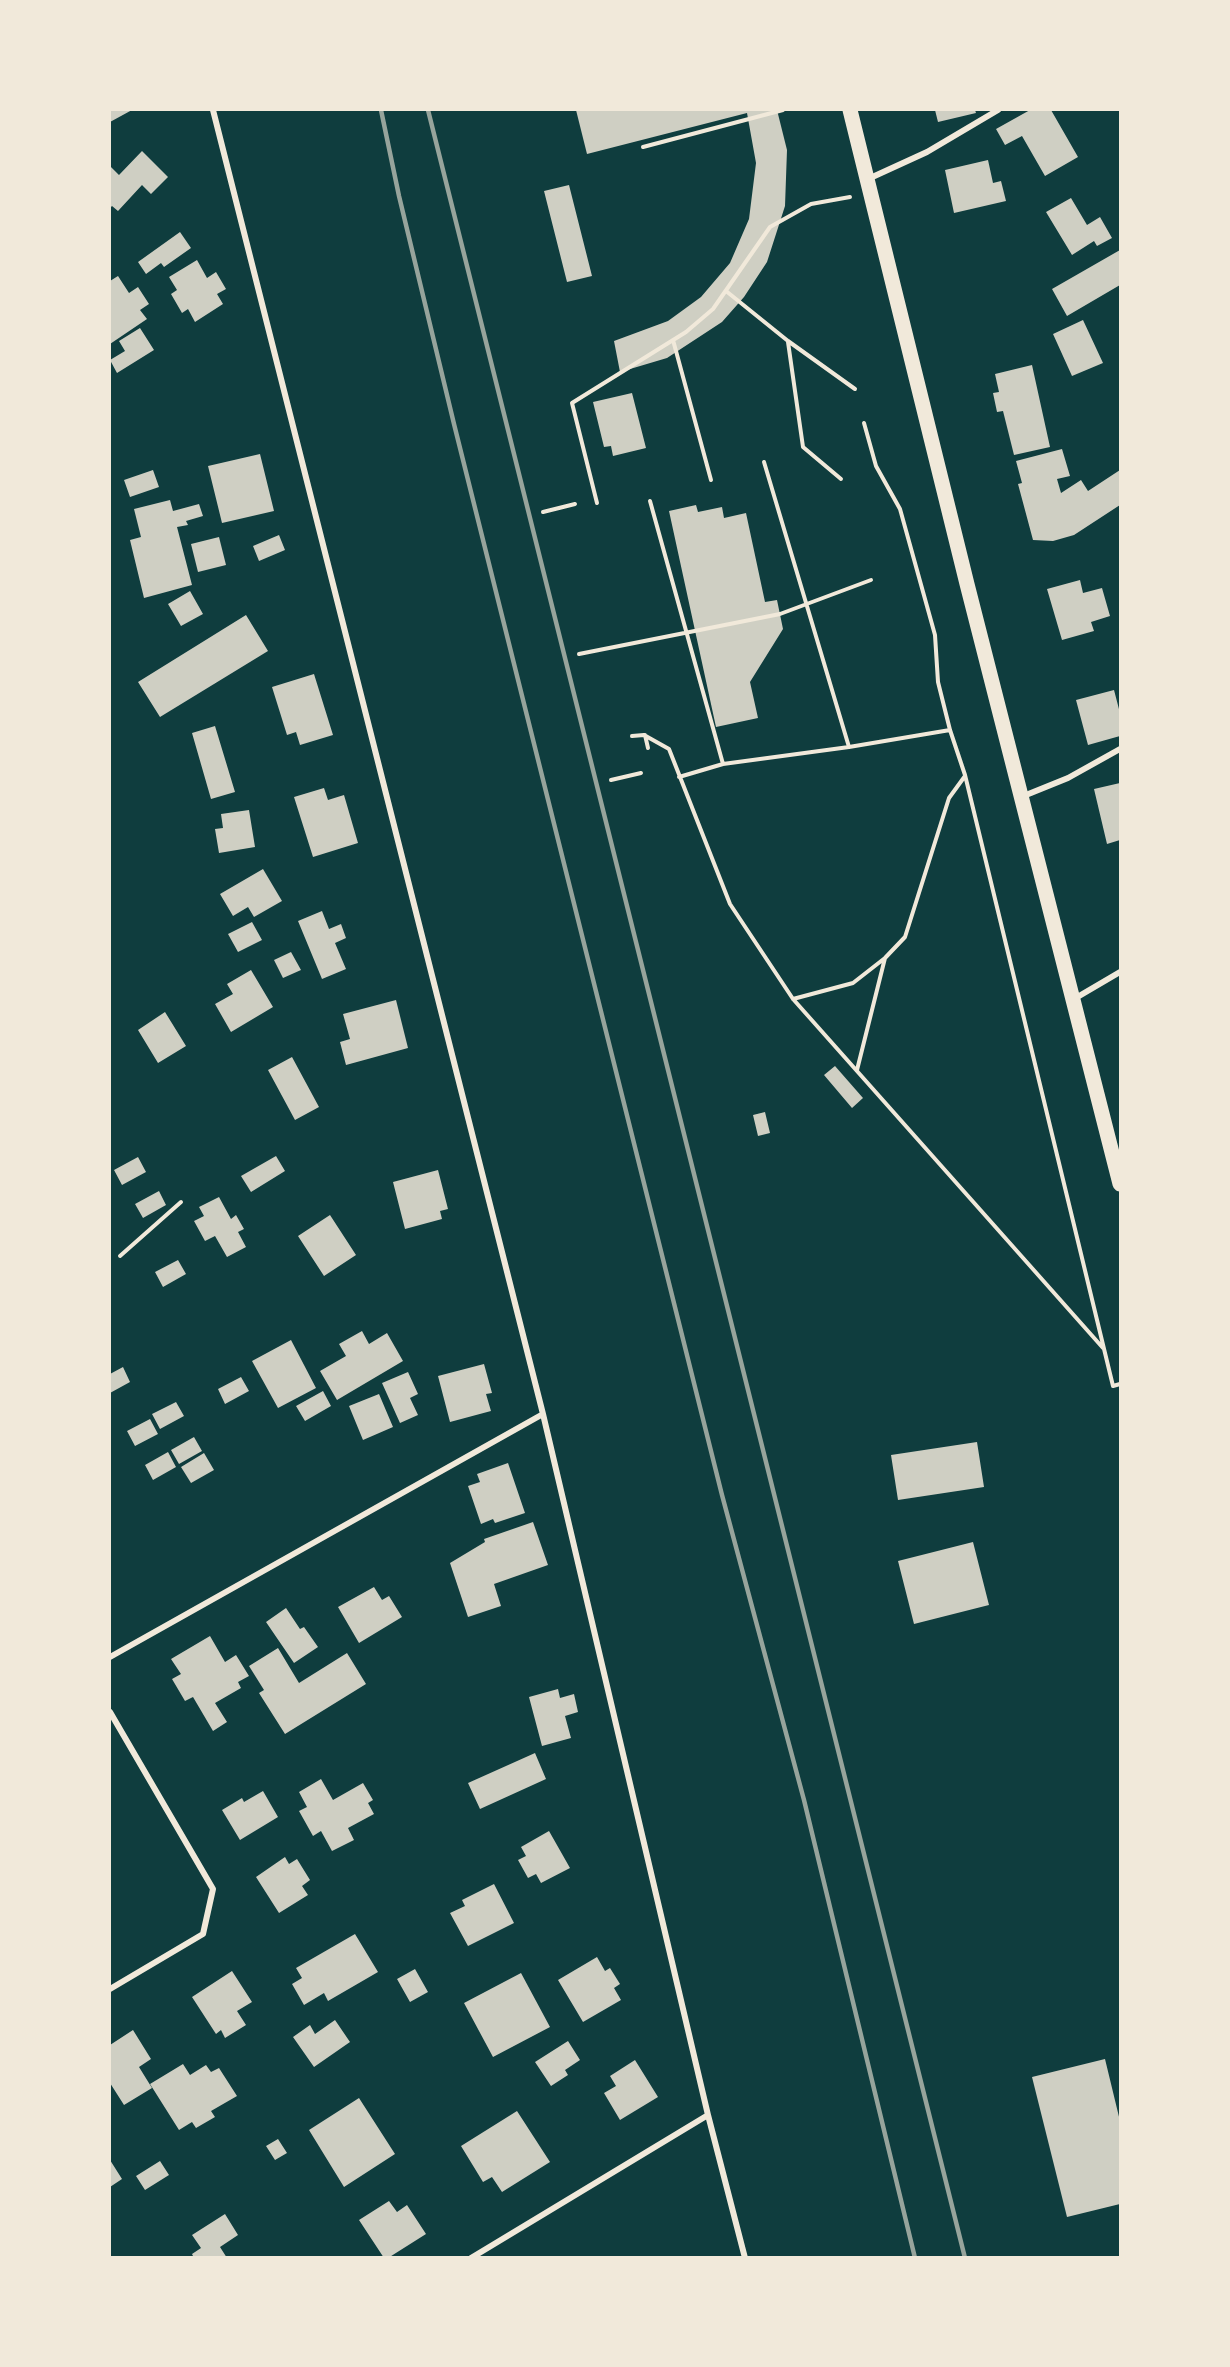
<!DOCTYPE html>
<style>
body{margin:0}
#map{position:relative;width:1230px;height:2367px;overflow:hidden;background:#0f3d3e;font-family:Montserrat,sans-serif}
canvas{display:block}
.frame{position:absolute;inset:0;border:111px solid #f1e9da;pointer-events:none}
</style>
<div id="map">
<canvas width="1230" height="2367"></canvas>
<div class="frame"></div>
</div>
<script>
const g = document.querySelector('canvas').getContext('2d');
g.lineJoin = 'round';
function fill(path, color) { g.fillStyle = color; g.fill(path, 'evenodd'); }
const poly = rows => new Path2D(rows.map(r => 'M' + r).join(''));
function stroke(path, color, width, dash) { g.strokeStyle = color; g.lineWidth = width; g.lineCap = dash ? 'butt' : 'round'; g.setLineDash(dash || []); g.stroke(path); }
const building = poly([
 [110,110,132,110,110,122],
 [576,110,777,110,787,150,785,206,767,262,744,297,722,322,667,358,620,372,614,341,668,321,701,297,730,263,749,219,756,163,747,113,587,154],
 [935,110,975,110,976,113,938,122],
 [1030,110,1051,110,1078,157,1045,176,1022,136,1005,145,996,129],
 [142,151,168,177,151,194,142,185,118,211,112,206,110,208,110,166,119,175],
 [988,160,993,183,1001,181,1006,201,954,213,945,170],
 [569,185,592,276,567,282,544,191],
 [1071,198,1087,225,1100,217,1112,238,1097,246,1094,241,1072,255,1046,212],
 [180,232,191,248,164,267,161,263,146,274,138,262],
 [1120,250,1120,285,1067,316,1052,289],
 [197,260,207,278,216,272,226,289,217,294,223,304,195,322,188,309,182,313,171,294,177,290,169,277],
 [118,276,129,293,138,287,149,304,140,310,147,319,110,344,110,281],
 [1083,320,1103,363,1072,376,1053,334],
 [140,328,154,350,117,373,110,360,125,351,119,341],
 [1032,365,1050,447,1014,455,1003,411,997,412,993,393,999,392,995,374],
 [632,393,646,448,613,456,611,446,604,447,593,402],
 [1062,449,1070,476,1057,479,1061,493,1081,480,1088,491,1120,470,1120,505,1074,535,1053,541,1033,540,1018,484,1022,483,1016,461],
 [260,454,274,511,222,523,208,466],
 [153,470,159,487,130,497,124,480],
 [170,500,173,511,199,504,203,516,186,521,188,525,177,527,192,585,144,598,130,540,141,537,134,509],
 [696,505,698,512,722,507,724,518,746,513,765,602,777,600,783,629,750,682,758,718,716,727,669,511],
 [279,535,285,550,259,561,253,546],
 [219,537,226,565,198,572,191,544],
 [1080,580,1083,593,1102,588,1110,616,1091,622,1094,631,1062,640,1047,589],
 [190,591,203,614,181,626,168,604],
 [246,615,268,651,160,717,138,682],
 [314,674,333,735,300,745,296,732,287,735,272,687],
 [1114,690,1120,713,1120,736,1088,745,1076,700],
 [215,726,235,792,211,799,192,733],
 [1120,783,1120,840,1107,844,1094,789],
 [324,788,328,800,344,795,358,843,313,857,294,797],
 [249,810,255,847,219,853,215,829,223,828,221,814],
 [263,869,282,901,254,917,248,907,233,916,220,894],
 [322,911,329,929,341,924,346,938,335,943,346,969,322,979,298,921],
 [252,922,262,940,238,952,228,934],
 [291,952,301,970,283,978,274,960],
 [251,970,273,1007,231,1032,215,1004,233,994,227,984],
 [396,1000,408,1048,346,1065,340,1042,350,1039,343,1014],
 [165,1012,186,1046,158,1063,138,1030],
 [292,1057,319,1107,295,1120,268,1070],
 [835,1066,863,1098,852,1108,824,1075],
 [765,1112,770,1133,758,1136,753,1115],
 [276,1156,285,1171,251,1192,241,1176],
 [138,1157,146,1172,122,1185,114,1170],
 [438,1170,448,1209,440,1211,442,1219,405,1229,393,1182],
 [159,1191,166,1205,143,1218,135,1204],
 [219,1197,231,1219,236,1215,244,1229,238,1232,246,1247,227,1257,215,1236,205,1241,194,1221,204,1216,199,1207],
 [330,1215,356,1255,324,1276,298,1236],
 [178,1260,186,1274,163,1287,155,1272],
 [362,1331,369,1344,387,1333,403,1361,337,1400,320,1371,346,1356,339,1344],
 [291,1340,316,1388,278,1408,252,1361],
 [484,1364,492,1393,486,1394,491,1411,450,1422,438,1376],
 [123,1367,130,1382,110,1393,110,1374],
 [408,1372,418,1394,410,1398,418,1415,400,1423,382,1383],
 [241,1377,249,1391,225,1404,218,1389],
 [323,1391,331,1406,305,1421,296,1406],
 [379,1394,393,1427,363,1440,349,1406],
 [176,1402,184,1416,160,1429,152,1414],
 [150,1419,158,1434,135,1446,127,1431],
 [194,1437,202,1451,179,1464,171,1450],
 [977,1442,984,1487,898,1500,891,1455],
 [168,1452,176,1467,153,1480,145,1465],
 [204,1453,214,1470,191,1483,181,1467],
 [508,1463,525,1513,495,1523,493,1519,481,1524,468,1486,480,1482,477,1474],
 [533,1522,548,1565,494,1584,501,1606,468,1617,450,1563,485,1542,484,1539],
 [973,1542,989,1605,914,1624,898,1561],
 [374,1587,382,1600,389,1596,402,1617,359,1643,338,1607],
 [286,1608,300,1629,304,1627,318,1647,294,1663,266,1622],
 [210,1636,225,1662,236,1655,249,1676,238,1682,241,1688,215,1703,227,1722,213,1731,193,1697,185,1701,172,1679,181,1674,171,1659],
 [278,1648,299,1683,347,1653,366,1684,285,1734,259,1693,264,1690,249,1666],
 [558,1689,560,1698,574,1694,578,1712,565,1716,571,1738,542,1746,529,1697],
 [535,1753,546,1779,480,1809,468,1783],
 [321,1779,333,1800,363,1783,373,1800,368,1803,374,1814,348,1828,354,1840,332,1851,321,1831,313,1836,299,1811,307,1807,299,1792],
 [263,1791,278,1817,240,1840,222,1810,242,1798,244,1802],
 [549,1831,570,1868,541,1883,536,1874,528,1878,518,1860,526,1856,521,1847],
 [285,1857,289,1864,297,1859,310,1880,302,1886,308,1895,279,1913,256,1877],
 [494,1884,514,1923,468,1946,450,1913,465,1906,462,1900],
 [355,1934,378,1972,328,2001,324,1993,304,2005,292,1984,302,1978,296,1968],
 [597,1957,605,1971,610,1968,620,1984,614,1988,621,2000,583,2022,558,1980],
 [415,1969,428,1992,410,2002,397,1979],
 [232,1971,252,2002,237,2011,246,2025,225,2038,221,2030,216,2034,192,1997],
 [521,1973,550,2027,493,2057,464,2003],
 [335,2020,350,2042,314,2067,293,2037,310,2025,315,2034],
 [133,2030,151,2059,139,2067,152,2088,124,2105,110,2083,110,2045],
 [568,2041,580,2060,565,2070,568,2075,551,2086,535,2062],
 [1105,2059,1120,2121,1120,2204,1067,2217,1032,2077],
 [635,2060,658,2097,620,2120,604,2093,616,2086,610,2076],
 [183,2064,190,2075,206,2065,211,2072,219,2068,237,2096,211,2111,215,2117,196,2128,192,2122,179,2130,150,2084],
 [359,2098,395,2154,344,2187,309,2130],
 [517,2111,550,2162,502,2192,492,2177,483,2182,461,2146],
 [278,2139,287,2153,275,2160,266,2146],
 [110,2160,122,2179,110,2187],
 [160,2161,169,2175,145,2190,136,2176],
 [389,2201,397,2212,407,2205,426,2234,388,2258,384,2258,359,2220],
 [225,2214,238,2235,220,2247,227,2258,194,2258,192,2254,201,2248,192,2235]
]);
const path = poly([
 [643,147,783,110],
 [726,291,788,341,855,389],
 [673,340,711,480],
 [788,342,803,447,841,479],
 [864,423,876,466,900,509,935,635,938,682,950,730,965,775,1113,1386,1120,1384],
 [764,462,849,747,950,730],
 [650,501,723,764],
 [597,503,572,403,686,332,713,309,770,227,811,204,850,197],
 [543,512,575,504],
 [579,654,780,614,871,580],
 [645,735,648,748],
 [632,736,644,735,669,749,730,904,793,999,1103,1348],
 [679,777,723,764,849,747],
 [611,780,641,773],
 [793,999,853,983,885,958,905,937,949,798,965,776],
 [857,1070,885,958],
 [120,1256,181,1202]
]);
const minor = poly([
 [213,110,543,1414,708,2115,745,2258],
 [868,179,927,152,998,110],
 [1021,797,1068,778,1120,749],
 [1074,999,1120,972],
 [110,1657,543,1414],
 [110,1712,213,1889,203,1934,110,1989],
 [471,2258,708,2115]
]);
const primary = poly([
 [850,110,967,584,1120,1184]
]);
const rail = poly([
 [381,110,399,196,454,424,722,1495,804,1800,915,2258],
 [428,110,965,2258]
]);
fill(building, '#cfcfc3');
stroke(path, '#f1e9da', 4);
stroke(minor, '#f1e9da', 6);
stroke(primary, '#f1e9da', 15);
stroke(rail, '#97a49c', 4.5);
</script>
